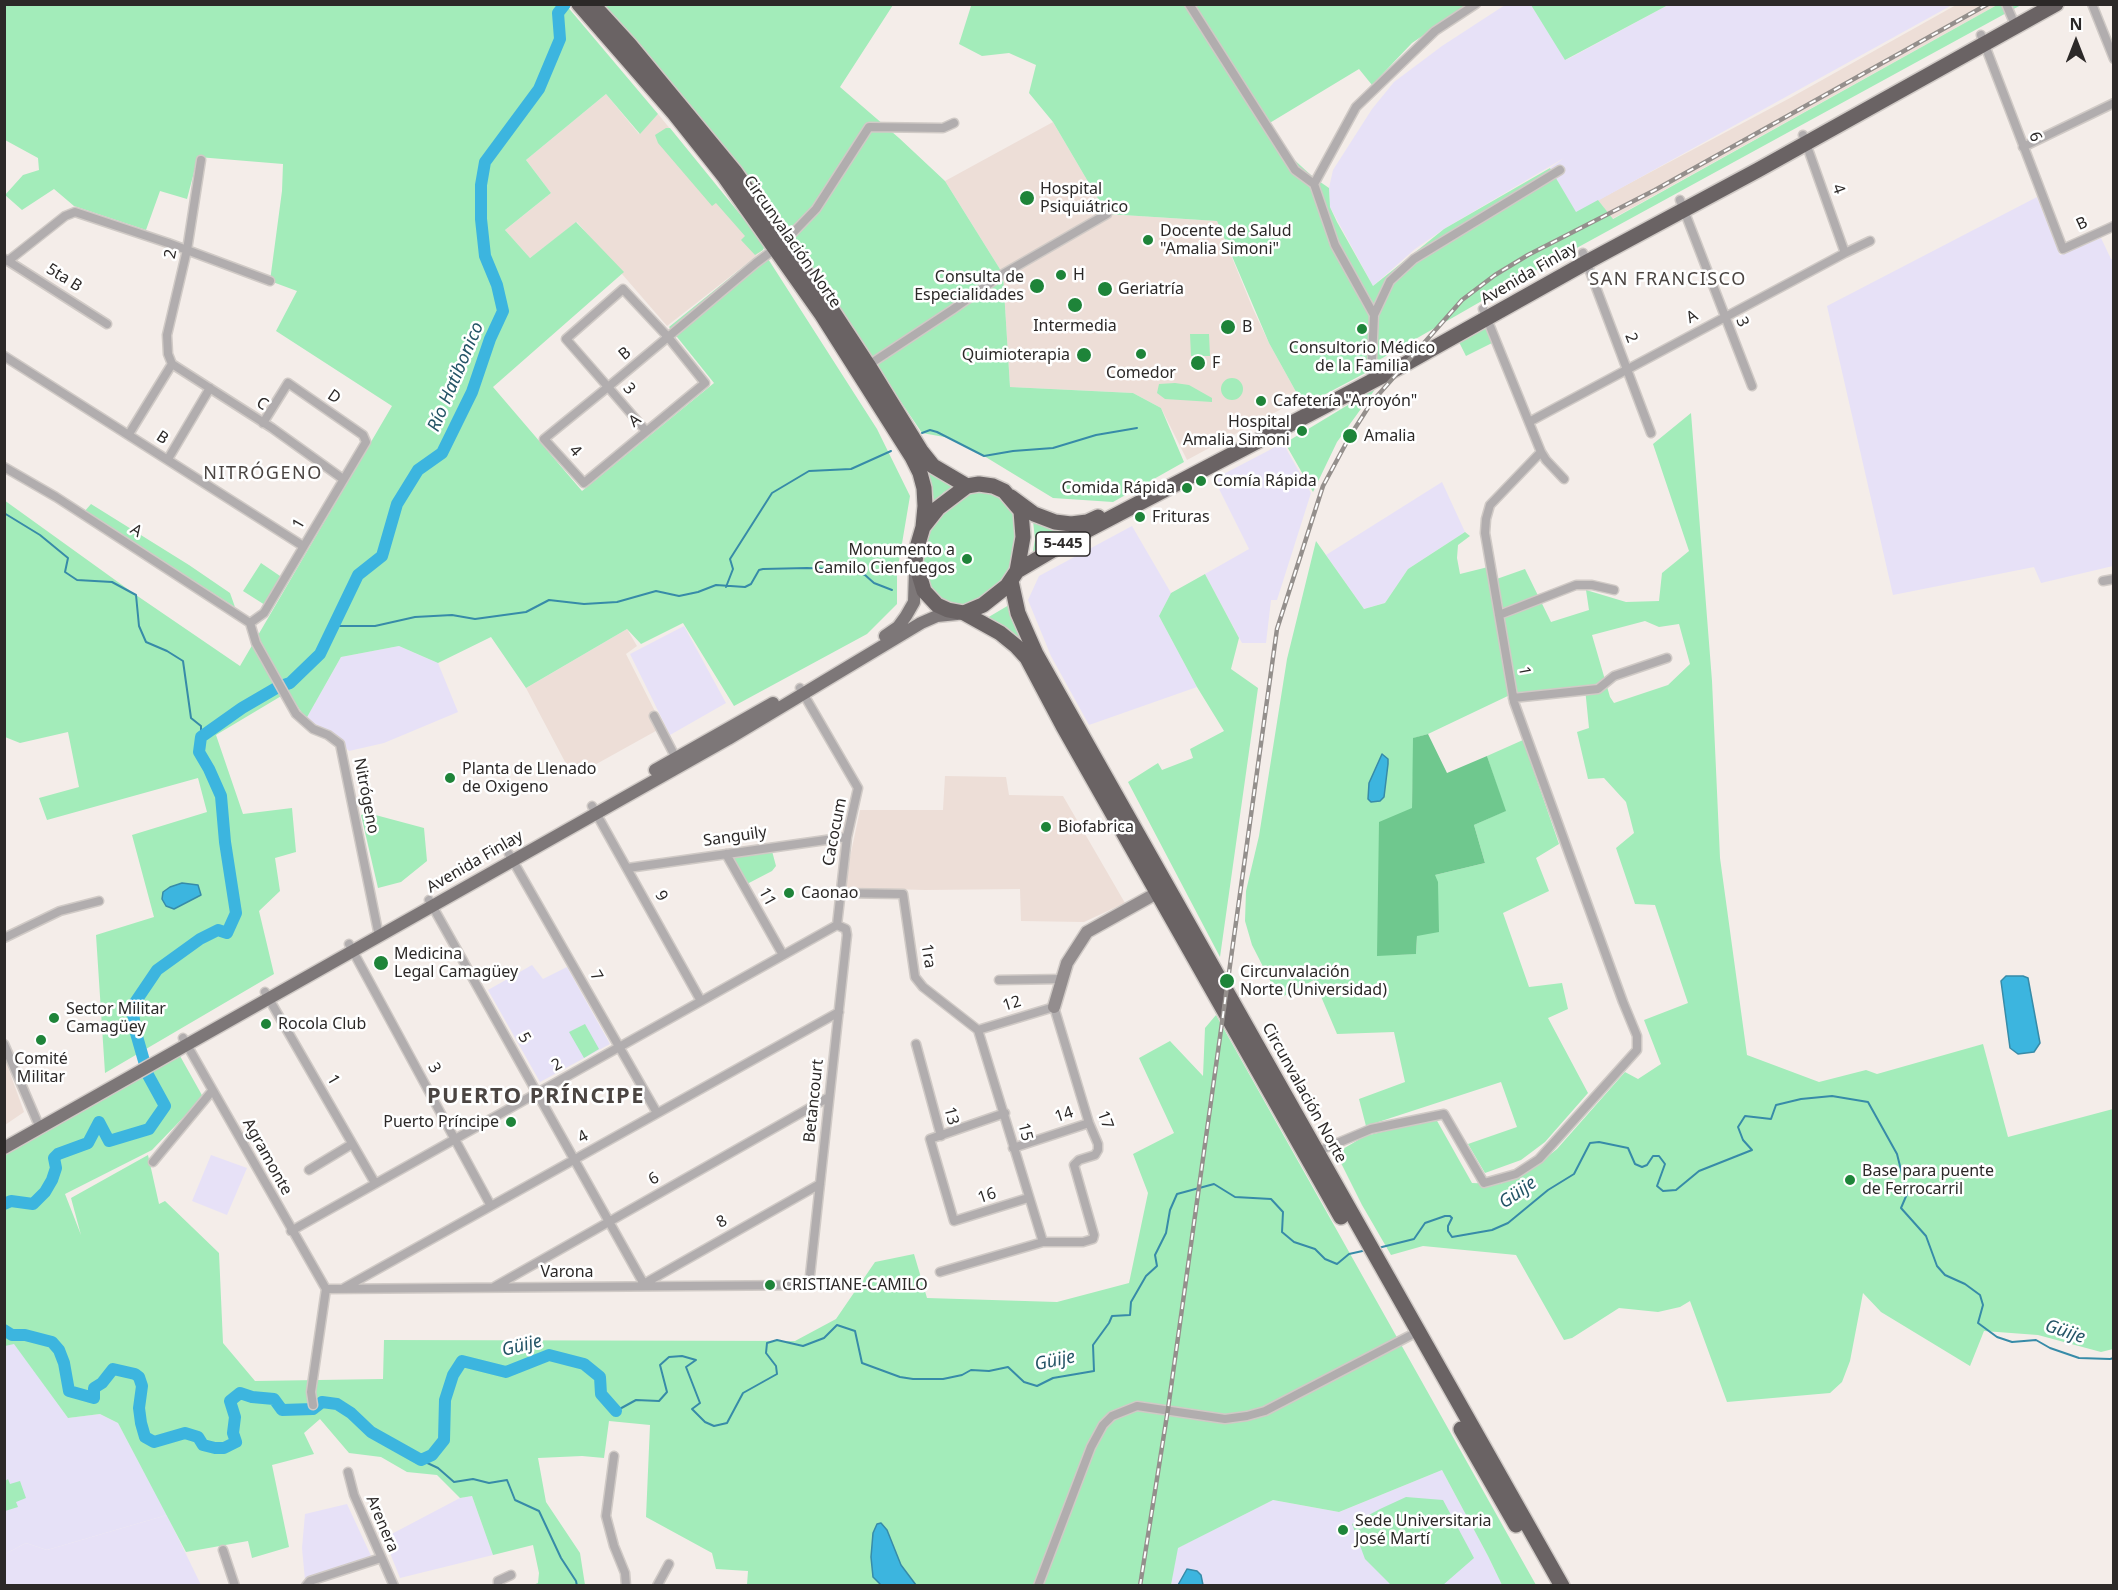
<!DOCTYPE html>
<meta charset="utf-8">
<style>
body{margin:0}
#map{position:relative;width:2118px;height:1590px;overflow:hidden;background:#f4ede9;font-family:"Noto Sans",sans-serif}
canvas{display:block}
.frame{position:absolute;inset:0;border:6px solid #2c2928;pointer-events:none}
.north{position:absolute;left:2046px;top:12px;width:60px;height:60px;-webkit-text-stroke:4px #fff;paint-order:stroke;rotate:0deg;font-size:16px;font-weight:700;line-height:24px;text-align:center;color:#2c2928}
.north::after{content:'';display:block;margin:auto;width:21px;height:27px;background:#2c2928;clip-path:polygon(50% 0,100% 100%,50% 72%,0 100%)}
</style>
<div id="map">
<canvas width="2118" height="1590"></canvas>
<div class="frame"></div>
<div class="north">N</div>
</div>
<script>
const g = document.querySelector('canvas').getContext('2d');
g.lineJoin = 'round';
function fill(path, color) { g.fillStyle = color; g.fill(path, 'evenodd'); }
const poly = rows => new Path2D(rows.map(r => 'M' + r).join(''));
function stroke(path, color, width, dash) { g.strokeStyle = color; g.lineWidth = width; g.lineCap = dash ? 'butt' : 'round'; g.setLineDash(dash || []); g.stroke(path); }
function write(font, color, halo, rows, align = 'center') {
  g.font = font + ' "Noto Sans",sans-serif'; g.lineWidth = 5; g.setLineDash([]); g.textBaseline = 'middle'; g.strokeStyle = halo; g.fillStyle = color; for (const [text, x, y, turn = 0] of rows) {
    g.save(); g.translate(x, y); g.rotate((+turn || 0) * Math.PI / 180); g.textAlign = isNaN(turn) ? turn : align; if (halo) g.strokeText(text, 0, 0); g.fillText(text, 0, 0); g.restore();
  }
}
const built = poly([
 [1956,5,1997,5,1612,219,1598,200,1790,98],
 [606,94,639,134,658,114,765,245,763,250,745,265,667,326,577,222,530,258,505,230,551,193,526,160],
 [1053,122,1107,214,1217,221,1253,309,1269,343,1300,399,1187,460,1161,408,1133,393,1010,387,1003,274,945,181],
 [627,629,637,646,626,654,663,727,573,777,526,688],
 [945,776,1006,777,1009,795,1063,796,1125,903,1084,922,1021,921,1020,889,925,890,849,888,846,885,850,857,860,810,943,810],
 [5,1059,24,1112,5,1125,4,1125]
]);
const industrial = poly([
 [1505,5,1531,5,1566,60,1668,5,1952,5,1576,213,1550,168,1564,158,1444,229,1415,249,1373,286,1330,207,1329,188,1333,170,1372,109,1394,82,1442,46],
 [2037,197,2060,255,2101,238,2111,259,2113,259,2113,566,2041,583,2034,567,1893,595,1827,306],
 [1283,443,1311,493,1277,600,1271,600,1266,643,1242,643,1205,574,1249,549,1214,479],
 [1442,482,1465,532,1408,569,1385,603,1364,609,1326,555],
 [1132,526,1171,593,1159,616,1197,687,1089,725,1051,656,1028,600,1039,576],
 [684,626,726,703,670,735,630,654],
 [399,646,438,663,458,712,384,743,349,751,329,731,306,719,341,657],
 [211,1155,247,1168,227,1215,192,1201],
 [472,1496,493,1555,400,1578,384,1538,460,1498],
 [347,1504,373,1560,305,1580,302,1548,305,1514],
 [167,1515,201,1585,5,1586,5,1554,26,1543,47,1550]
]);
const education = poly([
 [532,965,543,979,567,967,610,1044,540,1082,488,990],
 [14,1343,68,1418,100,1414,118,1423,167,1515,47,1550,26,1543,5,1554,4,1346],
 [1442,1470,1488,1556,1502,1585,1171,1586,1177,1548,1273,1500,1339,1512]
]);
const green = poly([
 [5,4,566,5,658,114,640,134,606,94,526,160,551,193,505,230,530,258,576,222,624,272,493,387,582,491,714,383,669,327,763,251,877,429,910,496,897,573,897,604,867,634,734,706,683,623,641,644,627,629,526,688,491,637,438,663,399,646,341,657,306,719,288,692,216,735,243,814,292,808,296,852,275,858,280,891,259,911,274,974,105,1073,96,935,154,917,132,835,207,812,198,778,47,820,39,798,79,787,68,732,20,743,5,737,4,500,136,595,240,666,392,406,276,331,297,291,270,281,282,191,283,164,198,157,187,199,160,191,146,230,74,206,54,189,22,210,5,195,23,175,39,170,38,158,5,140],
 [604,5,893,5,840,87,899,138,945,181,1003,274,1010,387,1133,393,1161,408,1184,462,1113,502,1053,498,984,456,950,438,922,433,785,231,673,85],
 [969,5,1468,5,1412,43,1372,85,1359,69,1268,124,1289,155,1313,177,1329,188,1330,207,1337,222,1373,286,1444,229,1550,168,1576,212,1598,200,1613,219,1997,5,2021,5,1520,279,1372,364,1371,370,1305,405,1300,399,1269,343,1217,221,1107,214,1053,122,1029,93,1036,65,1009,53,982,56,959,44,971,6],
 [1531,5,1668,5,1565,60],
 [666,128,670,128,765,245,763,250,755,255,741,240,745,236,716,203,712,206,658,143,655,135],
 [1487,326,1494,342,1466,356,1459,342],
 [1190,334,1209,334,1210,356,1191,356],
 '1221 389a11 11 0 1 1 22 0a11 11 0 1 1-22 0Z',
 [1175,383,1189,385,1212,398,1212,402,1165,399,1157,393,1159,384],
 [1376,388,1337,442,1313,492,1285,443],
 [1691,413,1712,681,1720,858,1747,1055,1819,1082,1866,1070,1877,1074,1983,1044,2008,1137,2113,1109,2113,1349,2101,1352,2038,1335,1984,1331,1970,1366,1881,1312,1863,1293,1850,1361,1842,1382,1830,1393,1727,1402,1690,1301,1680,1307,1658,1312,1619,1308,1572,1338,1564,1340,1516,1255,1423,1246,1391,1255,1362,1205,1336,1153,1365,1136,1436,1119,1472,1183,1500,1184,1531,1170,1557,1149,1625,1072,1638,1079,1661,1064,1644,1020,1688,1003,1655,905,1635,904,1616,848,1634,833,1626,802,1604,778,1588,779,1577,732,1589,728,1585,688,1512,694,1428,734,1414,738,1412,808,1377,955,1416,954,1417,936,1435,875,1485,863,1474,825,1505,811,1487,756,1523,740,1559,844,1536,858,1549,891,1503,913,1529,987,1562,983,1568,1009,1548,1018,1588,1093,1545,1142,1521,1160,1485,1173,1468,1144,1517,1127,1501,1082,1366,1126,1359,1099,1405,1082,1394,1032,1337,1034,1314,980,1282,997,1277,994,1252,945,1245,921,1246,891,1259,836,1287,659,1316,541,1364,609,1385,603,1408,569,1465,532,1470,536,1458,545,1457,558,1460,574,1488,567,1491,581,1525,569,1551,622,1589,610,1586,590,1626,602,1659,601,1662,573,1689,551,1653,444],
 [1645,621,1659,627,1679,624,1690,664,1668,685,1614,703,1610,697,1592,635],
 [922,463,956,486,944,492,934,503,932,487],
 [985,492,1002,497,1012,505,1019,522,1015,574,966,612,932,598,921,560,930,526,947,507,967,493],
 [91,504,189,565,230,593,235,607,84,512],
 [1033,521,1071,531,1031,563,1035,539],
 [261,563,283,578,265,605,243,591],
 [1205,574,1239,638,1231,669,1258,688,1220,957,1128,782,1158,763,1162,770,1193,758,1190,749,1224,731,1197,687,1159,616,1171,593],
 [1009,605,1010,615,1025,647,987,618],
 [368,813,424,828,427,861,401,882,378,888,361,815],
 [772,851,776,866,772,871,747,884,732,856],
 [1216,1015,1536,1585,1502,1585,1488,1556,1442,1470,1339,1512,1273,1500,1178,1548,1171,1585,747,1585,748,1571,716,1569,712,1553,646,1517,650,1425,609,1421,604,1458,582,1456,538,1458,546,1502,580,1553,585,1585,533,1585,538,1583,539,1573,533,1545,493,1555,472,1496,460,1498,437,1475,407,1472,381,1457,349,1453,320,1419,304,1433,314,1454,272,1465,289,1547,252,1558,248,1541,186,1552,118,1423,100,1414,68,1418,14,1344,5,1346,5,1155,180,1056,203,1097,152,1150,65,1194,81,1235,71,1198,148,1155,159,1204,165,1201,219,1253,223,1343,255,1381,383,1379,384,1340,795,1341,836,1319,875,1262,914,1254,927,1298,1057,1302,1129,1283,1148,1193,1133,1154,1174,1133,1139,1058,1170,1041,1203,1076,1205,1028],
 [585,1024,599,1049,584,1058,569,1032],
 [8,1479,10,1484,20,1481,26,1498,16,1502,18,1507,5,1511,5,1481],
 [1406,1497,1443,1500,1474,1558,1443,1585,1391,1585,1365,1559,1352,1524,1380,1509]
]);
const forest = poly([
 [1428,734,1447,773,1487,756,1506,811,1474,825,1485,863,1435,875,1438,882,1439,932,1417,936,1416,954,1377,956,1379,822,1412,808,1413,738]
]);
const water = poly([
 [1382,754,1388,759,1388,764,1384,797,1380,801,1371,802,1368,799,1369,783,1382,754],
 [182,883,198,885,201,895,174,909,166,906,162,899,163,892,170,887,182,883],
 [2006,976,2023,976,2028,978,2040,1043,2034,1052,2018,1054,2010,1048,2001,981,2006,976],
 [881,1523,887,1530,901,1565,916,1585,881,1585,873,1577,871,1557,873,1533,877,1524,881,1523],
 [1187,1569,1197,1571,1201,1575,1203,1585,1178,1585,1187,1569]
]);
const stream = poly([
 [922,433,930,430,937,432,984,456,1013,451,1053,448,1096,435,1137,428],
 [4,513,40,535,68,558,65,572,77,580,112,582,136,595,139,626,146,642,167,651,183,661,191,718,201,726,201,737],
 [726,587,733,569,730,559,772,493,809,471,851,469,891,451],
 [333,626,375,626,415,617,452,615,475,619,526,612,549,600,584,604,617,602,656,591,679,596,698,592,716,585,745,587,751,584,759,570,763,569,807,568,855,570,865,575,874,583,892,590],
 [1378,1248,1414,1239,1425,1223,1445,1216,1450,1216,1452,1218,1448,1226,1448,1231,1452,1237,1492,1230,1508,1223,1548,1190,1574,1174,1590,1143,1599,1142,1628,1148,1635,1164,1642,1167,1647,1165,1653,1156,1659,1156,1665,1164,1657,1186,1663,1191,1676,1190,1699,1171,1752,1150,1743,1140,1738,1127,1745,1116,1771,1119,1776,1105,1801,1099,1832,1096,1868,1102,1897,1154,1907,1194,1901,1208,1926,1236,1937,1266,1945,1275,1965,1284,1980,1295,1983,1305,1978,1323,1997,1337,2012,1342,2036,1340,2050,1348,2079,1358,2110,1359,2114,1358],
 [616,1411,636,1400,659,1401,667,1392,660,1365,669,1357,682,1356,696,1360,686,1367,700,1403,692,1409,705,1422,714,1426,727,1423,743,1393,777,1374,776,1366,766,1353,767,1343,777,1340,803,1346,824,1338,837,1325,855,1331,862,1363,900,1377,913,1379,943,1379,962,1375,971,1370,989,1371,1008,1367,1024,1382,1037,1386,1053,1378,1094,1371,1093,1345,1109,1323,1112,1316,1130,1315,1131,1302,1146,1276,1157,1266,1155,1255,1166,1233,1170,1210,1177,1194,1214,1184,1235,1197,1271,1199,1283,1212,1282,1232,1294,1242,1315,1249,1325,1259,1337,1264,1349,1254,1367,1250],
 [421,1460,438,1468,454,1482,473,1479,489,1483,507,1480,515,1500,539,1511,561,1558,576,1581,577,1586]
]);
const river = poly([
 [4,1204,11,1201,33,1204,45,1192,52,1180,56,1168,54,1158,58,1154,88,1143,99,1122,109,1141,149,1129,165,1106,148,1075,136,1033,132,1007,157,970,200,939,218,930,227,933,236,913,225,842,221,796,209,769,199,752,201,737,242,708,278,687,290,683,320,654,358,575,382,556,397,504,418,470,442,453,472,392,490,339,503,311,497,285,485,256,481,219,481,185,485,162,539,89,560,39,558,13,565,4],
 [4,1330,12,1335,25,1335,52,1342,59,1350,64,1363,69,1391,94,1398,94,1388,102,1383,113,1369,135,1374,139,1377,142,1386,139,1408,141,1423,145,1437,154,1442,185,1433,198,1437,203,1445,215,1448,224,1448,236,1442,233,1433,235,1417,230,1401,240,1393,252,1397,274,1399,282,1410,313,1409,322,1402,337,1404,351,1413,371,1432,421,1460,432,1455,444,1440,445,1400,453,1375,462,1361,506,1372,549,1355,584,1364,600,1377,601,1394,616,1411]
]);
const street = poly([
 [1189,4,1295,170,1314,184],
 [2006,4,2016,27],
 [2092,4,2114,59],
 [1981,35,2063,249,2114,226],
 [1803,135,1845,253],
 [2023,147,2114,103],
 [201,160,187,250,167,335,168,354,172,364,272,428,343,479],
 [1680,200,1752,386],
 [1583,253,1651,433],
 [5,259,107,324],
 [8,261,65,216,75,212,168,243,270,281],
 [1483,309,1541,452,1546,460,1564,479],
 [1374,315,1390,281,1414,259,1560,170],
 [4,356,303,546],
 [867,366,952,310,1003,274,1107,214],
 [1371,381,1374,315,1335,245,1314,184,1356,107,1435,31,1476,4],
 [1529,422,1845,253,1870,241],
 [646,431,608,387,566,339,623,289,668,337,705,383,584,483,544,439,608,387,668,337,756,263,784,242,816,209,869,127,943,128,954,123],
 [129,434,172,364],
 [168,459,210,388],
 [4,467,56,497,250,623],
 [2103,581,2114,579],
 [1499,615,1576,585,1592,585,1614,590],
 [250,623,264,613,366,442,363,435,288,383,263,423],
 [250,623,256,643,296,714,313,729,328,735,340,744,379,936],
 [800,688,858,788,847,837,837,925],
 [1513,698,1598,689,1614,676,1667,658],
 [654,716,678,762],
 [592,806,701,1001],
 [509,854,657,1113],
 [726,854,783,955],
 [628,868,847,837],
 [840,893,903,894,915,977,923,987,978,1030],
 [429,900,645,1286],
 [4,938,60,911,99,901],
 [349,944,491,1206],
 [999,980,1062,979],
 [265,992,375,1183],
 [978,1030,1043,1242],
 [183,1038,326,1289],
 [4,1044,40,1128],
 [916,1044,941,1136],
 [1005,1113,930,1139,954,1221,1028,1198],
 [1013,1148,1089,1123],
 [1316,1152,1371,1129,1444,1114,1484,1183,1516,1174,1539,1159,1637,1050,1637,1036,1623,1002,1514,702,1485,533,1486,519,1490,505,1541,452],
 [153,1162,212,1091],
 [309,1170,352,1144],
 [291,1231,837,925],
 [940,1272,1043,1242,1083,1242,1093,1239,1094,1235,1074,1165,1079,1160,1095,1155,1098,1150,1098,1144,1089,1123,1054,1007,978,1030],
 [640,1286,820,1184],
 [494,1287,829,1097],
 [344,1288,839,1012],
 [326,1289,809,1285,847,935,846,929,837,925],
 [313,1405,311,1392,326,1289],
 [614,1456,606,1516,614,1546,625,1573,626,1586],
 [348,1472,354,1495,394,1586],
 [223,1550,235,1586],
 [306,1586,310,1581,381,1558],
 [498,1586,498,1581,511,1575],
 [657,1586,669,1564],
 [1038,1586,1091,1447,1103,1425,1112,1416,1137,1406,1225,1419,1247,1416,1265,1411,1417,1332]
]);
const secondary = poly([
 [1054,1007,1067,963,1087,932,1164,889]
]);
const primary = poly([
 [885,636,898,627,906,616,914,602,915,571],
 [655,770,773,703],
 [4,1148,728,739,921,623,937,616,957,614]
]);
const highway = poly([
 [579,4,674,113,724,176,822,315,912,457,920,473,924,488,925,506,923,527],
 [596,8,629,44,735,172,824,298,868,365,921,451,933,466,967,486],
 [979,484,993,486,1004,491,1021,511,1023,537,1017,571,1007,586,983,605,964,613,948,610,937,605,924,591,915,561,918,544,923,527,938,508,967,486,979,484],
 [1011,497,1034,514,1055,522,1071,524,1087,522,1098,517],
 [1017,571,1080,534,1405,364,1587,262,1758,170,2056,4],
 [1011,581,1018,613,1036,654,1562,1586],
 [964,613,1000,633,1016,646,1027,658,1063,726,1341,1217],
 [1461,1429,1516,1525]
]);
const rail = poly([
 [1140,1586,1168,1409,1277,629,1323,486,1350,436,1371,403,1462,300,1495,275,1528,255,1655,190,1988,4]
]);
const markers = [
 [1027,198,8,"#1e8439"],
 [1148,240,6,"#1e8439"],
 [1061,275,6,"#1e8439"],
 [1037,286,8,"#1e8439"],
 [1105,289,8,"#1e8439"],
 [1075,305,8,"#1e8439"],
 [1228,327,8,"#1e8439"],
 [1362,329,6,"#1e8439"],
 [1141,354,6,"#1e8439"],
 [1084,355,8,"#1e8439"],
 [1198,363,8,"#1e8439"],
 [1261,401,6,"#1e8439"],
 [1302,431,6,"#1e8439"],
 [1350,436,8,"#1e8439"],
 [1201,481,6,"#1e8439"],
 [1187,488,6,"#1e8439"],
 [1140,517,6,"#1e8439"],
 [967,559,6,"#1e8439"],
 [450,778,6,"#1e8439"],
 [1046,827,6,"#1e8439"],
 [789,893,6,"#1e8439"],
 [381,963,8,"#1e8439"],
 [1227,981,8,"#1e8439"],
 [54,1018,6,"#1e8439"],
 [266,1024,6,"#1e8439"],
 [41,1040,6,"#1e8439"],
 [511,1122,6,"#1e8439"],
 [1850,1180,6,"#1e8439"],
 [770,1285,6,"#1e8439"],
 [1343,1530,6,"#1e8439"]
];
const shields = [
 [1063,544,54]
];
const shieldNames = [
 ["5-445",1063,544]
];
const streetNames = [
 ["6",2035,137,69],
 ["4",1838,189,70],
 ["B",2082,224,-25],
 ["Circunvalación Norte",792,242,55],
 ["2",171,254,-78],
 ["Avenida Finlay",1529,274,-30],
 ["5ta B",64,278,32],
 ["A",1692,317,-28],
 ["3",1742,322,68],
 ["2",1631,338,69],
 ["B",625,354,-40],
 ["3",629,389,49],
 ["D",334,397,35],
 ["C",262,404,34],
 ["A",635,421,-39],
 ["B",162,438,33],
 ["4",575,451,48],
 ["1",299,524,-60],
 ["A",136,531,33],
 ["1",1524,671,80],
 ["Nitrógeno",366,796,79],
 ["Cacocum",835,832,-79],
 ["Sanguily",735,837,-8],
 ["Avenida Finlay",475,862,-30],
 ["9",661,896,61],
 ["11",767,897,61],
 ["1ra",928,956,81],
 ["7",596,976,60],
 ["12",1012,1004,-17],
 ["5",524,1038,60],
 ["2",557,1065,-29],
 ["3",434,1068,61],
 ["1",333,1080,60],
 ["Circunvalación Norte",1304,1093,61],
 ["Betancourt",814,1101,-84],
 ["14",1064,1115,-18],
 ["13",951,1116,76],
 ["17",1105,1120,70],
 ["15",1025,1132,76],
 ["4",583,1137,-29],
 ["Agramonte",267,1157,61],
 ["6",654,1179,-30],
 ["16",987,1196,-18],
 ["8",722,1222,-30],
 ["Varona",567,1272],
 ["Arenera",382,1524,67]
];
const poiNames = [
 ["Hospital",1040,189],
 ["Psiquiátrico",1040,207],
 ["Docente de Salud",1160,231],
 ["\"Amalia Simoni\"",1160,249],
 ["H",1073,275],
 ["Consulta de",1024,277,"right"],
 ["Especialidades",1024,295,"right"],
 ["Geriatría",1118,289],
 ["Intermedia",1075,326,"center"],
 ["B",1242,327],
 ["Consultorio Médico",1362,348,"center"],
 ["de la Familia",1362,366,"center"],
 ["Quimioterapia",1070,355,"right"],
 ["F",1212,363],
 ["Comedor",1141,373,"center"],
 ["Cafetería \"Arroyón\"",1273,401],
 ["Hospital",1290,422,"right"],
 ["Amalia Simoni",1290,440,"right"],
 ["Amalia",1364,436],
 ["Comía Rápida",1213,481],
 ["Comida Rápida",1175,488,"right"],
 ["Frituras",1152,517],
 ["Monumento a",955,550,"right"],
 ["Camilo Cienfuegos",955,568,"right"],
 ["Planta de Llenado",462,769],
 ["de Oxigeno",462,787],
 ["Biofabrica",1058,827],
 ["Caonao",801,893],
 ["Medicina",394,954],
 ["Legal Camagüey",394,972],
 ["Circunvalación",1240,972],
 ["Norte (Universidad)",1240,990],
 ["Sector Militar",66,1009],
 ["Camagüey",66,1027],
 ["Rocola Club",278,1024],
 ["Comité",41,1059,"center"],
 ["Militar",41,1077,"center"],
 ["Puerto Príncipe",499,1122,"right"],
 ["Base para puente",1862,1171],
 ["de Ferrocarril",1862,1189],
 ["CRISTIANE-CAMILO",782,1285],
 ["Sede Universitaria",1355,1521],
 ["José Martí",1355,1539]
];
const neighbourhoodNames = [
 ["SAN FRANCISCO",1668,280],
 ["NITRÓGENO",263,474]
];
const waterNames = [
 ["Río Hatibonico",456,377,-67],
 ["Güije",1518,1193,-35],
 ["Güije",2065,1332,18],
 ["Güije",522,1346,-14],
 ["Güije",1055,1361,-12]
];
const districtNames = [
 ["PUERTO PRÍNCIPE",536,1097]
];
fill(built, '#edded7');
fill(industrial, '#e7e1f7');
fill(education, '#e6e1f7');
fill(green, '#a3ecba');
fill(forest, '#6fc88e');
fill(water, '#3cb5df');
stroke(water, '#378ba8', 1.5);
stroke(stream, '#378ba8', 2);
stroke(river, '#3cb5df', 12);
stroke(street, '#d0cac6', 11);
stroke(secondary, '#d0cac6', 15);
stroke(primary, '#d0cac6', 15);
stroke(highway, '#d0cac6', 18);
stroke(street, '#b1adae', 8);
stroke(secondary, '#938d8e', 12);
stroke(primary, '#7d7778', 12);
stroke(highway, '#6a6364', 15);
stroke(rail, '#948f8c', 4.5);
stroke(rail, '#fff', 2, [7]);
for (const [x, y, r, color] of markers) { const dot = new Path2D(); dot.arc(x, y, r, 0, 2 * Math.PI); g.fillStyle = color; g.fill(dot); stroke(dot, '#fff', 2); }
for (const [x, y, w] of shields) { const box = new Path2D(); box.roundRect(x - w / 2, y - 12, w, 24, 4.5); g.fillStyle = '#fff'; g.fill(box); stroke(box, '#2c2928', 1.5); }
write('bold 15px', '#2c2928', null, shieldNames);
write('16px', '#2c2928', '#fff', streetNames);
write('16px', '#2c2928', '#fff', poiNames, 'left');
g.letterSpacing = '1.5px';
write('18px', '#4b4542', '#fff', neighbourhoodNames);
g.letterSpacing = '0px';
write('italic 18px', '#245466', '#fff', waterNames);
g.letterSpacing = '1.5px';
write('bold 22px', '#4b4542', '#fff', districtNames);
g.letterSpacing = '0px';
</script>
